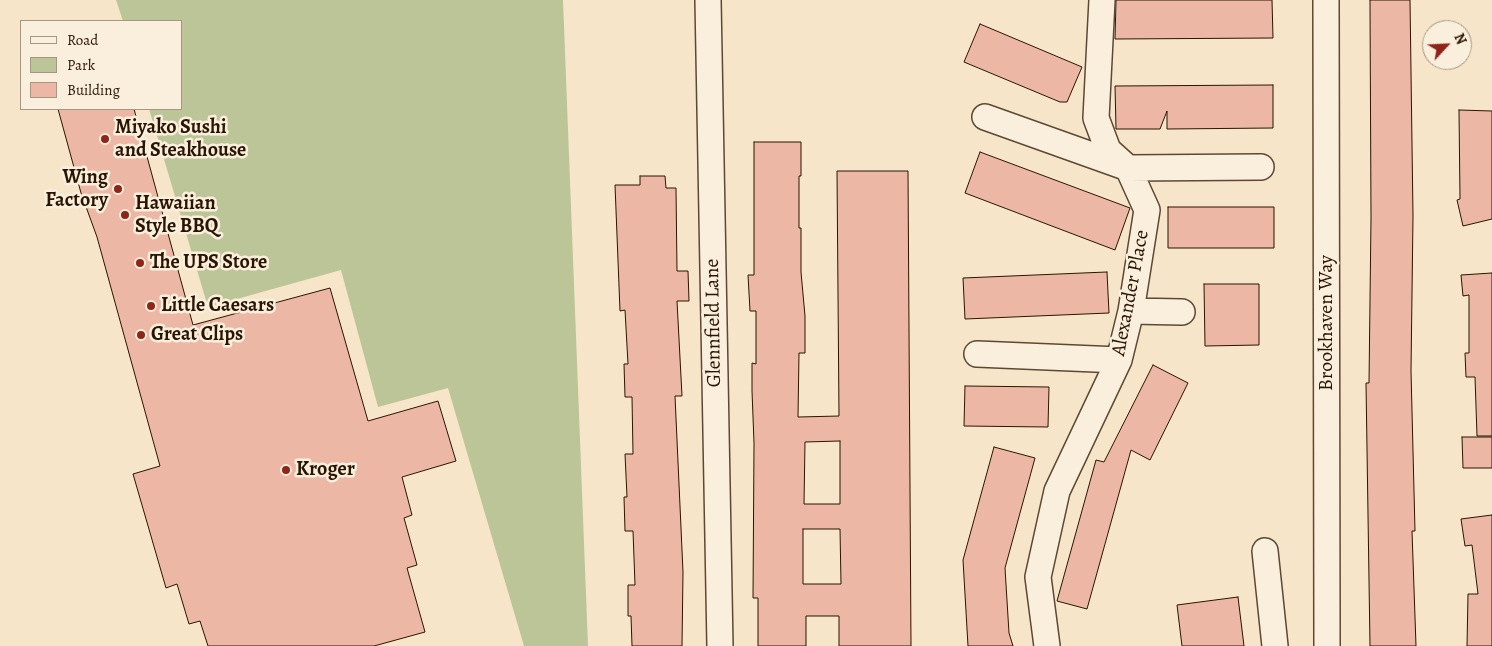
<!DOCTYPE html>
<style>
body{margin:0}
#map{position:relative;width:1492px;height:646px;overflow:hidden;background:#f7e5c9;font-family:Alegreya,serif}
canvas{display:block}
.legend{position:absolute;left:20px;top:20px;width:162px;height:90px;box-sizing:border-box;background:#faeedc;border:1px solid #a69784;margin:0;padding:6px 9px;list-style:none;font-size:15px;color:#291501}
.legend li{display:flex;align-items:center;gap:10px;height:25px}
.legend b{width:25px;border:1px solid #a69784}
.north{position:absolute;left:1422px;top:20px;width:50px;height:50px;box-sizing:border-box;background:#faeedc;border:1px solid #a69784;border-radius:50%;rotate:65deg;font-size:14px;font-weight:700;line-height:20px;text-align:center;color:#291501}
.north::after{content:'';display:block;margin:auto;width:18px;height:22px;background:#8f2418;clip-path:polygon(50% 0,100% 100%,50% 72%,0 100%)}
</style>
<div id="map">
<canvas width="1492" height="646"></canvas>
<ul class="legend">
<li><b style="height:6px;background:#faeedc"></b>Road</li>
<li><b style="height:14px;background:#bcc598"></b>Park</li>
<li><b style="height:14px;background:#ecb7a4"></b>Building</li>
</ul>
<div class="north">N</div>
</div>
<script>
const g = document.querySelector('canvas').getContext('2d');
g.lineJoin = 'round';
function fill(path, color) { g.fillStyle = color; g.fill(path, 'evenodd'); }
const poly = rows => new Path2D(rows.map(r => 'M' + r).join(''));
function stroke(path, color, width, dash) { g.strokeStyle = color; g.lineWidth = width; g.lineCap = dash ? 'butt' : 'round'; g.setLineDash(dash || []); g.stroke(path); }
function write(font, color, halo, rows, align = 'center') {
  g.font = font + ' Alegreya,serif'; g.lineWidth = 5; g.setLineDash([]); g.textBaseline = 'middle'; g.strokeStyle = halo; g.fillStyle = color; for (const [text, x, y, turn = 0] of rows) {
    g.save(); g.translate(x, y); g.rotate((+turn || 0) * Math.PI / 180); g.textAlign = isNaN(turn) ? turn : align; if (halo) g.strokeText(text, 0, 0); g.fillText(text, 0, 0); g.restore();
  }
}
const green = poly([
 [116,0,563,0,588,646,524,646,448,388,378,407,341,270,208,307,149,109,181,109,181,21,123,21]
]);
const building = poly([
 [1116,0,1272,0,1273,38,1115,39,1116,0],
 [1370,0,1410,0,1413,216,1411,371,1415,531,1412,531,1416,646,1370,646,1366,383,1369,383,1371,218,1370,0],
 [980,24,1082,67,1067,102,1060,102,964,62,980,24],
 [1273,85,1273,128,1167,129,1167,111,1160,129,1116,129,1115,86,1273,85],
 [58,109,134,109,193,325,330,288,368,421,438,401,456,461,402,477,412,515,404,518,417,565,407,568,425,632,374,646,208,646,200,621,189,624,177,584,166,588,133,474,160,466,97,237,81,193,58,109],
 [1459,110,1492,111,1492,219,1463,226,1457,200,1460,199,1459,110],
 [754,142,801,142,801,176,799,176,799,228,801,228,801,272,805,316,805,353,799,353,798,417,839,416,837,171,908,171,911,646,839,646,839,616,806,616,806,646,758,646,758,598,753,598,754,443,752,391,752,363,756,364,756,311,750,311,748,275,754,275,754,142],
 [840,441,840,504,804,504,805,442,840,441],
 [803,529,840,529,841,584,803,584,803,529],
 [980,152,1130,208,1115,250,965,193,980,152],
 [640,176,665,176,666,188,676,188,677,271,688,271,689,301,677,301,682,396,675,396,683,572,682,646,632,646,631,616,628,616,628,585,635,585,633,531,625,531,624,497,627,497,625,454,633,454,632,397,625,397,624,364,628,364,625,310,620,311,615,185,640,185,640,176],
 [1168,207,1274,207,1274,248,1168,248,1168,207],
 [1107,272,1109,313,965,319,963,278,1107,272],
 [1492,273,1492,436,1477,436,1475,377,1466,377,1465,353,1469,353,1469,295,1463,296,1461,275,1492,273],
 [1204,284,1259,284,1259,345,1205,346,1204,284],
 [1153,365,1188,383,1150,460,1131,450,1087,609,1057,601,1096,460,1104,462,1153,365],
 [965,386,1049,387,1048,427,964,426,965,386],
 [1462,437,1492,437,1492,468,1463,468,1462,437],
 [994,447,1035,458,1005,568,1009,633,1013,646,968,646,963,560,994,447],
 [1492,515,1492,646,1467,646,1468,594,1478,594,1472,545,1465,546,1461,519,1492,515],
 [1238,597,1244,646,1182,646,1177,605,1238,597]
]);
const minor = poly([
 [708,0,720,646],
 [1326,0,1327,646],
 [985,117,1128,168,1261,167],
 [1131,311,1182,312],
 [977,354,1119,360],
 [1265,551,1275,646],
 [1047,646,1038,577,1057,491,1119,360,1131,311,1147,210,1128,168,1108,150,1096,118,1102,0]
]);
const markers = [
 [105,139,5,"#8f2418"],
 [118,189,5,"#8f2418"],
 [125,215,5,"#8f2418"],
 [140,263,5,"#8f2418"],
 [151,306,5,"#8f2418"],
 [141,335,5,"#8f2418"],
 [286,470,5,"#8f2418"]
];
const poiNames = [
 ["Miyako Sushi",115,128],
 ["and Steakhouse",115,151],
 ["Wing",108,178,"right"],
 ["Factory",108,201,"right"],
 ["Hawaiian",135,204],
 ["Style BBQ",135,227],
 ["The UPS Store",150,263],
 ["Little Caesars",161,306],
 ["Great Clips",151,335],
 ["Kroger",296,470]
];
const streetNames = [
 ["Alexander Place",1131,293,-79],
 ["Glennfield Lane",714,323,-91],
 ["Brookhaven Way",1327,323,-90]
];
fill(green, '#bcc598');
fill(building, '#ecb7a4');
stroke(building, '#291501', 1);
stroke(minor, '#5c4933', 28);
stroke(minor, '#faeedc', 25);
for (const [x, y, r, color] of markers) { const dot = new Path2D(); dot.arc(x, y, r, 0, 2 * Math.PI); g.fillStyle = color; g.fill(dot); stroke(dot, '#faeedc', 2); }
write('bold 20px', '#291501', '#faeedc', poiNames, 'left');
write('20px', '#291501', '#faeedc', streetNames);
</script>
